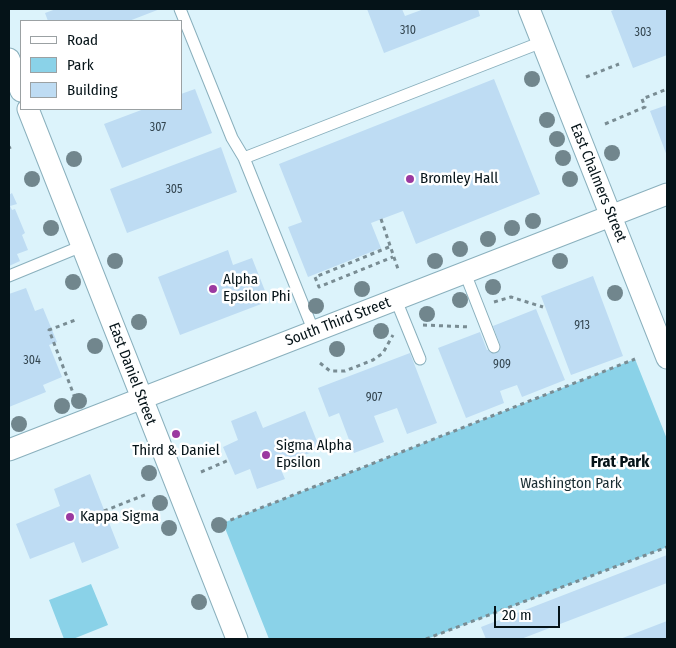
<!DOCTYPE html>
<style>
body{margin:0}
#map{position:relative;width:676px;height:648px;overflow:hidden;background:#dcf3fb;font-family:"Fira Sans Condensed",sans-serif}
canvas{display:block}
.frame{position:absolute;inset:0;border:10px solid #051318;pointer-events:none}
.legend{position:absolute;left:20px;top:20px;width:162px;height:90px;box-sizing:border-box;background:#fff;border:1px solid #9ba1a3;margin:0;padding:6px 9px;list-style:none;font-size:15px;color:#051318}
.legend li{display:flex;align-items:center;gap:10px;height:25px}
.legend b{width:25px;border:1px solid #9ba1a3}
.scale{position:absolute;left:494px;top:606px;width:66px;height:22px;box-sizing:border-box;border:2px solid #051318;border-top:0;padding-left:6px;font-size:15px;line-height:18px;white-space:nowrap;color:#051318;-webkit-text-stroke:4px #fff;paint-order:stroke}
</style>
<div id="map">
<canvas width="676" height="648"></canvas>
<div class="frame"></div>
<ul class="legend">
<li><b style="height:6px;background:#fff"></b>Road</li>
<li><b style="height:14px;background:#8ad2e8"></b>Park</li>
<li><b style="height:14px;background:#bedcf3"></b>Building</li>
</ul>
<div class="scale">20 m</div>
</div>
<script>
const g = document.querySelector('canvas').getContext('2d');
g.lineJoin = 'round';
function fill(path, color) { g.fillStyle = color; g.fill(path, 'evenodd'); }
const poly = rows => new Path2D(rows.map(r => 'M' + r).join(''));
function stroke(path, color, width, dash) { g.strokeStyle = color; g.lineWidth = width; g.lineCap = dash ? 'butt' : 'round'; g.setLineDash(dash || []); g.stroke(path); }
function write(font, color, halo, rows, align = 'center') {
  g.font = font + ' "Fira Sans Condensed",sans-serif'; g.lineWidth = 5; g.setLineDash([]); g.textBaseline = 'middle'; g.strokeStyle = halo; g.fillStyle = color; for (const [text, x, y, turn = 0] of rows) {
    g.save(); g.translate(x, y); g.rotate((+turn || 0) * Math.PI / 180); g.textAlign = isNaN(turn) ? turn : align; if (halo) g.strokeText(text, 0, 0); g.fillText(text, 0, 0); g.restore();
  }
}
const green = poly([
 [635,359,667,439,667,547,427,639,269,639,223,523],
 [91,584,108,625,73,639,64,639,49,600]
]);
const building = poly([
 [56,9,160,9,129,21,48,21,45,13],
 [367,9,402,9,405,16,424,9,478,9,480,16,384,53],
 [616,9,667,9,667,55,633,68,611,11],
 [494,79,540,194,416,244,403,211,371,223,381,248,308,277,288,227,302,222,279,164],
 [195,89,212,133,122,168,104,124,144,109,181,109,181,94],
 [667,105,667,156,650,111],
 [221,147,237,192,127,233,110,189],
 [12,193,17,204,10,206,12,210,15,209,25,233,22,235,28,250,17,254,20,261,9,266,9,195],
 [228,250,233,265,252,258,269,301,180,335,158,277],
 [593,276,623,356,571,375,541,296],
 [26,288,35,311,43,308,57,342,49,345,62,377,43,385,46,392,9,407,9,294],
 [536,309,565,380,522,397,517,385,500,391,504,403,466,418,438,348,480,332,487,350,500,345,493,326],
 [410,353,437,423,407,434,397,408,374,416,384,442,354,453,339,413,329,417,318,388],
 [256,411,263,428,305,411,320,449,279,465,285,479,257,489,250,469,235,475,223,447,238,440,231,421],
 [90,474,119,548,82,563,74,542,30,559,16,524,60,506,54,489],
 [667,555,667,583,521,639,486,639,481,627],
 [667,621,667,639,620,639]
]);
const path = poly([
 [586,77,619,64],
 [605,124,645,107,642,99,667,89],
 [9,148,11,147],
 [381,219,398,269],
 [389,247,315,277,319,287,393,257],
 [494,302,511,297,543,307],
 [423,325,470,327],
 [320,363,330,371,345,371,373,360,383,353,393,335],
 [75,398,49,330,78,319],
 [201,472,229,460],
 [104,511,147,494],
 [223,523,635,359],
 [426,639,667,547]
]);
const lane = poly([
 [180,9,232,138,244,158,314,332],
 [244,158,542,42],
 [465,273,494,347],
 [9,276,82,246],
 [396,300,420,359]
]);
const street = poly([
 [529,9,667,358],
 [9,59,21,91],
 [28,109,237,639],
 [9,450,667,194]
]);
const trees = [
 [532,79],
 [547,120],
 [557,139],
 [612,153],
 [563,158],
 [74,159],
 [32,179],
 [570,179],
 [533,221],
 [51,228],
 [512,228],
 [488,239],
 [460,249],
 [115,261],
 [435,261],
 [560,261],
 [73,282],
 [493,287],
 [362,289],
 [615,293],
 [460,300],
 [316,306],
 [427,314],
 [139,322],
 [381,331],
 [95,346],
 [337,349],
 [79,401],
 [62,406],
 [19,424],
 [149,473],
 [160,503],
 [219,525],
 [169,528],
 [199,602]
];
const markers = [
 [410,179,5,"#9b39a0"],
 [213,289,5,"#9b39a0"],
 [176,434,5,"#9b39a0"],
 [266,455,5,"#9b39a0"],
 [70,517,5,"#9b39a0"]
];
const numberNames = [
 ["310",408,31],
 ["303",643,33],
 ["307",158,128],
 ["305",174,190],
 ["913",582,326],
 ["304",32,361],
 ["909",502,365],
 ["907",374,398]
];
const poiNames = [
 ["Bromley Hall",420,179],
 ["Alpha",223,280],
 ["Epsilon Phi",223,297],
 ["Sigma Alpha",276,446],
 ["Epsilon",276,463],
 ["Third & Daniel",176,451,"center"],
 ["Kappa Sigma",80,517]
];
const streetNames = [
 ["East Chalmers Street",598,183,68],
 ["South Third Street",338,322,-21],
 ["East Daniel Street",132,374,69]
];
const parkNames = [
 ["Washington Park",571,484]
];
const neighbourhoodNames = [
 ["Frat Park",620,463]
];
fill(green, '#8ad2e8');
fill(building, '#bedcf3');
stroke(lane, '#8ab0bd', 13);
stroke(street, '#8ab0bd', 23);
stroke(path, '#798c93', 3, [4, 4]);
stroke(lane, '#fff', 11);
stroke(street, '#fff', 21);
g.fillStyle = '#71868d';
for (const [x, y] of trees) { g.beginPath(); g.arc(x, y, 8, 0, 2 * Math.PI); g.fill(); }
for (const [x, y, r, color] of markers) { const dot = new Path2D(); dot.arc(x, y, r, 0, 2 * Math.PI); g.fillStyle = color; g.fill(dot); stroke(dot, '#fff', 2); }
write('12px', '#33454f', null, numberNames);
write('15px', '#051318', '#fff', poiNames, 'left');
write('15px', '#051318', '#fff', streetNames);
write('15px', '#1a2d33', '#fff', parkNames);
write('bold 16px', '#051318', '#fff', neighbourhoodNames);
</script>
